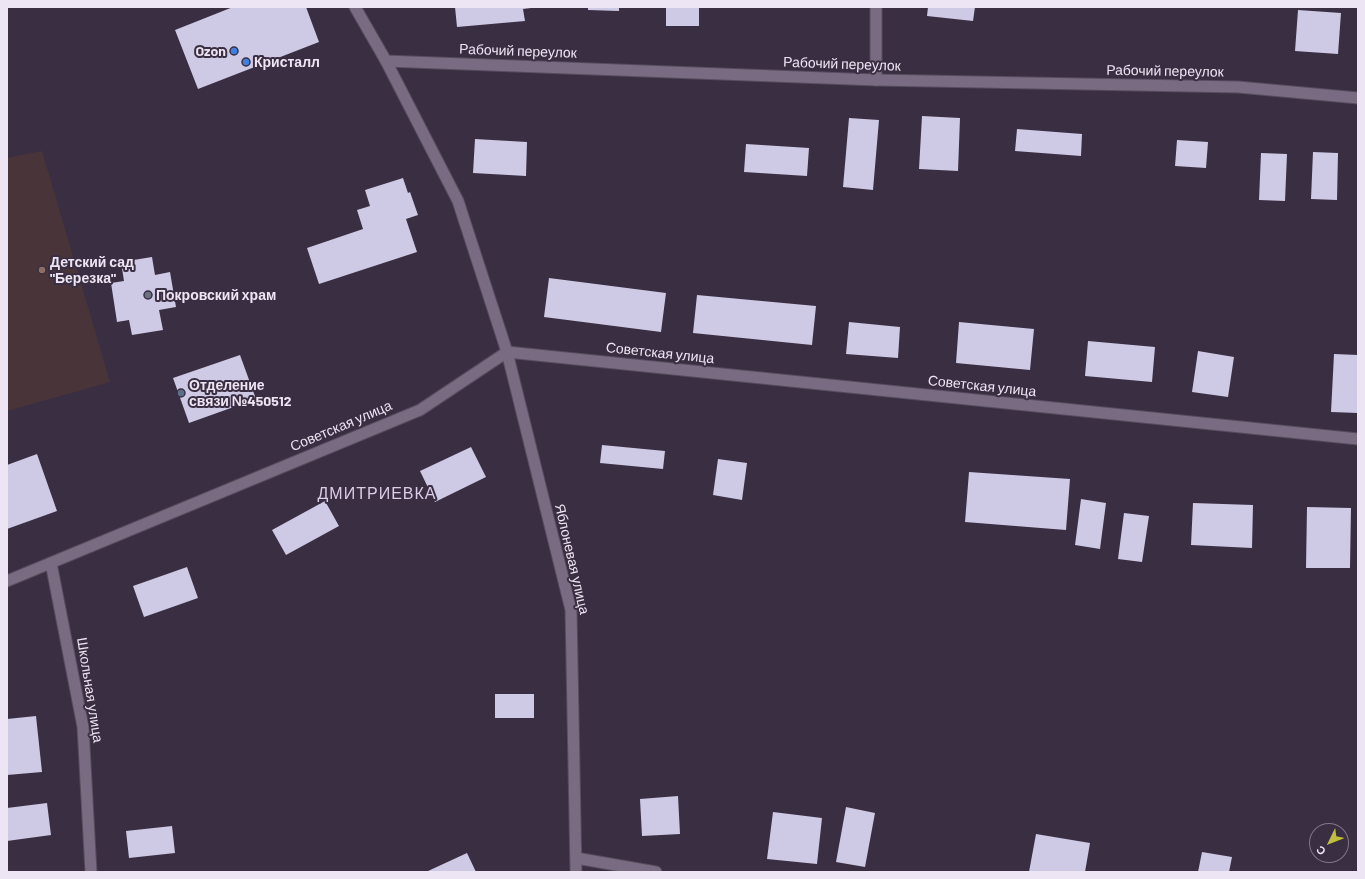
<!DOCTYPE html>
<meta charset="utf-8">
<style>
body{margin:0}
#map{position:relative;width:1365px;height:879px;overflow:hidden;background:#3a2e42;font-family:Barlow,sans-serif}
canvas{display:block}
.frame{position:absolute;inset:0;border:8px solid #ede5f3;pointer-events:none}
.north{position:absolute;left:1309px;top:823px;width:40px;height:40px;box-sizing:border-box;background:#3a2e42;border:1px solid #827789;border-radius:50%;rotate:227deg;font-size:11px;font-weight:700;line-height:16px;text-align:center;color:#ede5f3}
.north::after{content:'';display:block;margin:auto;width:14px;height:18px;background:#c1bd3f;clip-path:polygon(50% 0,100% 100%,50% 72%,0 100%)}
</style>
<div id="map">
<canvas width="1365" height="879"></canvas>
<div class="frame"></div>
<div class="north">С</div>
</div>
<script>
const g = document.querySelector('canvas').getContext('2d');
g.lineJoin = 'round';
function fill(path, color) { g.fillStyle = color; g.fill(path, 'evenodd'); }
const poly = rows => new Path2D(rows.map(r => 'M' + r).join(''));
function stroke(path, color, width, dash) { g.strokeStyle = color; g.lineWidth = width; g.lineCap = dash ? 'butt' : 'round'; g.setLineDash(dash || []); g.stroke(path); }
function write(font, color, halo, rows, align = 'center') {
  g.font = font + ' Barlow,sans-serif'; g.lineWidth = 4; g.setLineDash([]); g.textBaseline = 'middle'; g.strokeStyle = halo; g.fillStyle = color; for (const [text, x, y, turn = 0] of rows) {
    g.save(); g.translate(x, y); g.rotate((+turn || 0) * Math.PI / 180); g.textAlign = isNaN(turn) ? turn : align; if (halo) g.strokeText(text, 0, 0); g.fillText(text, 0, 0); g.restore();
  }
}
const education = poly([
 [42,151,110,382,7,411,7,158]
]);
const building = poly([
 [233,7,306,7,319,42,198,89,175,30],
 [455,7,531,7,531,8,523,9,525,21,457,27],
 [588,7,619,7,619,11,588,10],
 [666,7,699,7,699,26,666,26],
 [928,7,975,7,973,21,927,16],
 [1298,10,1341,13,1338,54,1295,51],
 [922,116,960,118,958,171,919,169],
 [849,118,879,120,873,190,843,187],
 [1017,129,1082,134,1081,156,1015,151],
 [475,139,527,142,526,176,473,173],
 [1177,140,1208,142,1206,168,1175,166],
 [746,144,809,148,807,176,744,172],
 [1313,152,1338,153,1337,200,1311,199],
 [1261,153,1287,154,1285,201,1259,200],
 [403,178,408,193,410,192,418,215,406,219,417,252,319,284,307,248,363,229,357,210,370,206,365,190],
 [152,257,155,275,170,272,176,307,159,310,163,330,132,335,129,320,117,322,111,283,124,281,121,262],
 [549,278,666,293,661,332,544,317],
 [697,295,816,306,812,345,693,333],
 [849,322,900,327,898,358,846,354],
 [959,322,1034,329,1030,370,956,363],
 [1088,341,1155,347,1152,382,1085,376],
 [1198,351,1234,357,1228,397,1192,392],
 [1334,354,1358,355,1358,413,1331,412],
 [240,355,256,399,189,423,173,378],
 [602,445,665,451,663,469,600,463],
 [471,447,486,477,435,502,420,471],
 [37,454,57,511,7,529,7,465],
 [718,459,747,463,742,500,713,495],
 [969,472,1070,479,1066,530,965,522],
 [1081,499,1106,503,1100,549,1075,545],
 [325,501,339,526,286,555,272,530],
 [1193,503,1253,505,1252,548,1191,545],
 [1307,507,1351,508,1350,568,1306,568],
 [1124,513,1149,516,1142,562,1118,559],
 [187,567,198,598,144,617,133,586],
 [495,694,534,694,534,718,495,718],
 [36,716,42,772,7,775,7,719],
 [678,796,680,834,642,836,640,799],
 [47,803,51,835,7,841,7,808],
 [846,807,875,813,865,867,836,862],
 [773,812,822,818,817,864,767,859],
 [172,826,175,853,129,858,126,831],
 [1036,834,1090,843,1085,872,1029,872],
 [1202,852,1232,857,1229,872,1198,872],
 [467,853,476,872,428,872,428,871]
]);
const minor = poly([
 [876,7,876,80],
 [386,61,458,201,507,352,571,610,576,872],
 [51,563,83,727,91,872],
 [7,581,420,410,507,352,1358,439],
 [576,858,656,872]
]);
const tertiary = poly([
 [355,7,386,61,876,80,1238,87,1358,98]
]);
const markers = [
 [234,51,4,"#3f7fe0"],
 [246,62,4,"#3f7fe0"],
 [42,270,4,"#8d6e63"],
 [148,295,4,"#6b7280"],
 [181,393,4,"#5c6f8a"]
];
const poiNames = [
 ["Ozon",226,51,"right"],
 ["Кристалл",254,62],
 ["Детский сад",50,262],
 ["\"Березка\"",50,278],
 ["Покровский храм",156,295],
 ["Отделение",189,385],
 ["связи №450512",189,401]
];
const streetNames = [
 ["Рабочий переулок",518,51,2],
 ["Рабочий переулок",842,64,2],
 ["Рабочий переулок",1165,71,1],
 ["Советская улица",660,353,6],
 ["Советская улица",982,386,6],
 ["Советская улица",341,426,-23],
 ["Яблоневая улица",572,559,77],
 ["Школьная улица",90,690,81]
];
const quarterNames = [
 ["ДМИТРИЕВКА",377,494]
];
fill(education, '#493539');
fill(building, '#cec9e5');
stroke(minor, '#564c5e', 13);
stroke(tertiary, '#564c5e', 13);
stroke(minor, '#786b82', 11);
stroke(tertiary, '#786b82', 11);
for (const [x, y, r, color] of markers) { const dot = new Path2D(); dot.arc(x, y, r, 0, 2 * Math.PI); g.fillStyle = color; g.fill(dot); stroke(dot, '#3a2e42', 1.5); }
write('bold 14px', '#ede5f3', '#3a2e42', poiNames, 'left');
write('14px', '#ede5f3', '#3a2e42', streetNames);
g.letterSpacing = '1px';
write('16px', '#dbcde7', '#3a2e42', quarterNames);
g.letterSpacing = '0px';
</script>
